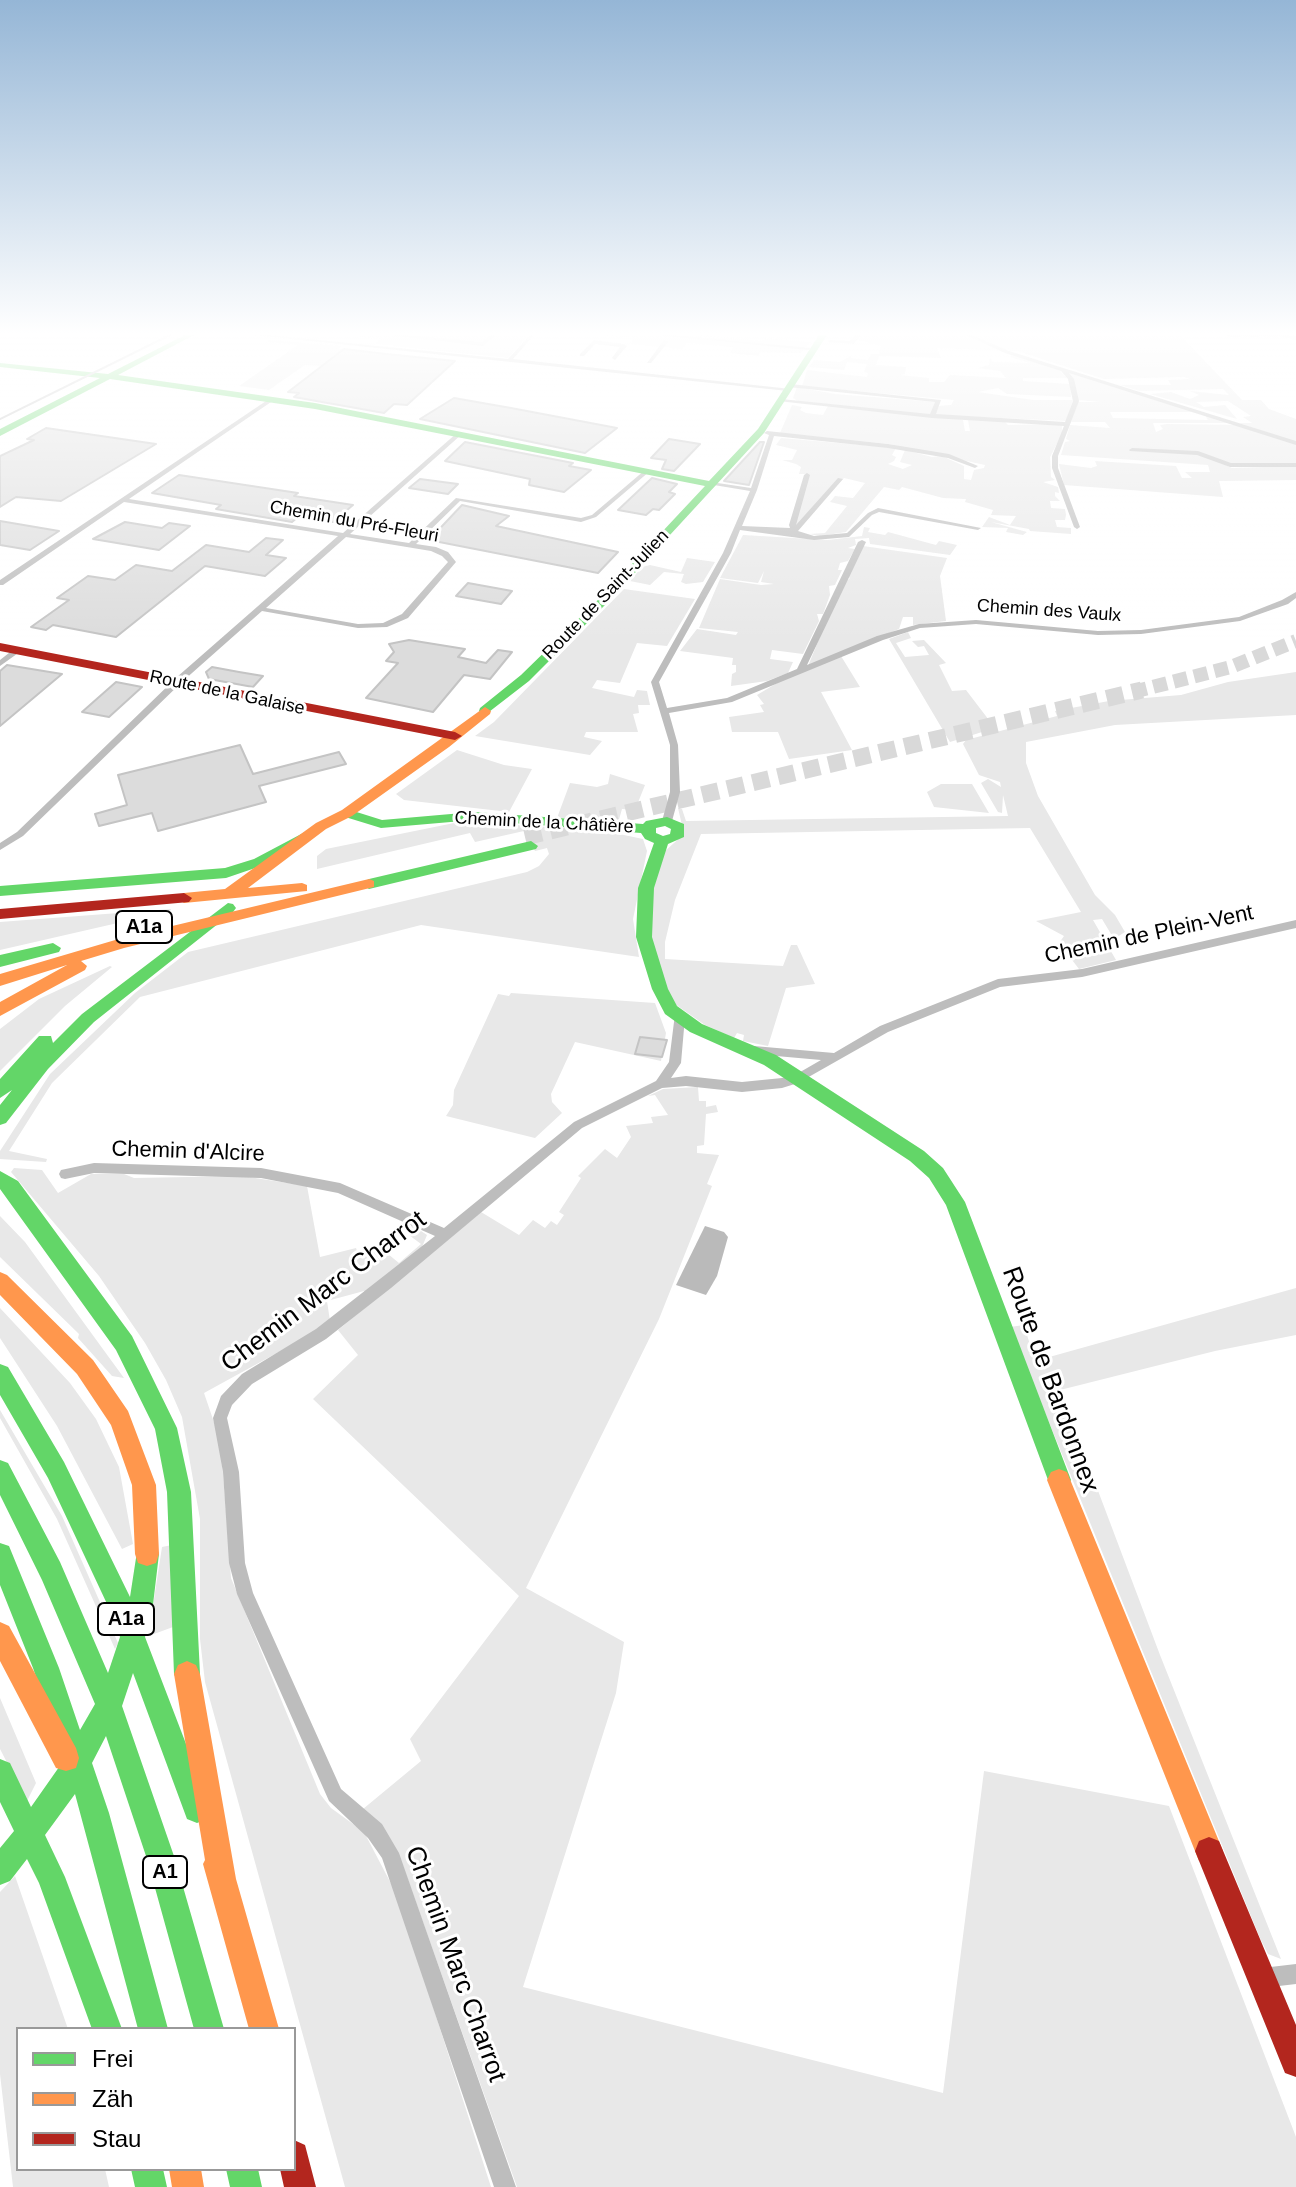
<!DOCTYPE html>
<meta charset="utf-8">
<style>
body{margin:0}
#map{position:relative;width:1296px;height:2187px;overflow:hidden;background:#fff;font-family:Helvetica,sans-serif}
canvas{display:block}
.legend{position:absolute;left:16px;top:2027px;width:280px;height:144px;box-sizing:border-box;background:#fff;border:2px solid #999;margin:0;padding:10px 14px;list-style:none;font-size:24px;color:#000}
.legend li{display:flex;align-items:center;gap:16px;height:40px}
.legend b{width:40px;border:2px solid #999}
</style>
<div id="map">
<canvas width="1296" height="2187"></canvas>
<ul class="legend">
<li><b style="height:10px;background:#63d668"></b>Frei</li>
<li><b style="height:10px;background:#ff974d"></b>Zäh</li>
<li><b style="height:10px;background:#b3261e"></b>Stau</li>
</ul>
</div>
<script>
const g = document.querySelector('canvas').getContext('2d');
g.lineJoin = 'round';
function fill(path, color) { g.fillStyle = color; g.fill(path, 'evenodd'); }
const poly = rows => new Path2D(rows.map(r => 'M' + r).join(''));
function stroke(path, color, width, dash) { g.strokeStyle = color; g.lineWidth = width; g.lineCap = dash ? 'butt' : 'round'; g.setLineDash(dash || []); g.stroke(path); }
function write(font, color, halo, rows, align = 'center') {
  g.font = font + ' Helvetica,sans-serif'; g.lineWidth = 6; g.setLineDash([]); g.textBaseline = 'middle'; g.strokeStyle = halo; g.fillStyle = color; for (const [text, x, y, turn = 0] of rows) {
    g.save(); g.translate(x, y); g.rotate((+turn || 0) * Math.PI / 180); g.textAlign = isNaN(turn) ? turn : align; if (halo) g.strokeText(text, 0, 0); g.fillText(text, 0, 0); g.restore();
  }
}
const green = poly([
 [361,335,529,335,508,358,375,344,380,339,359,337],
 [605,335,699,335,762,341,765,338,811,342,800,353,761,352,758,356,730,353,733,347,687,343,682,349,630,344,634,338],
 [860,335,1180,335,1242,400,1261,400,1269,409,1296,419,1296,442,1239,423,1252,423,1243,417,1251,416,1228,401,1196,402,1204,407,1225,405,1237,419,1150,394,1171,392,1190,399,1199,395,1190,391,1229,395,1223,389,1140,391,1120,385,1171,385,1168,380,1190,379,1184,377,1104,379,1017,351,937,348,941,358,879,356,876,365,906,367,905,374,900,375,929,378,929,382,944,382,950,375,1006,378,1000,371,978,368,989,365,990,358,993,362,1030,363,1010,357,1012,355,1058,369,1067,378,1023,378,1023,381,1070,384,1071,397,1007,394,998,388,978,392,1033,400,1073,400,1066,421,935,415,939,406,951,405,954,400,802,386,807,370,867,377,868,373,864,372,867,364,847,362,844,370,809,367,814,360,840,362,852,355,851,358,868,360,871,354,879,354,881,346,857,340],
 [270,340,341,346,338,349,344,349,322,366,305,365,269,390,239,386,298,345,266,342],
 [1066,371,1195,412,1110,412,1113,418,1208,420,1205,415,1232,423,1153,423,1156,432,1163,429,1160,425,1167,424,1239,425,1296,444,1296,464,1230,464,1201,454,1232,468,1296,466,1296,480,1219,481,1223,497,1064,485,1059,464,1091,468,1097,466,1095,461,1176,466,1182,478,1192,478,1185,472,1210,472,1208,465,1061,455,1065,442,1070,441,1066,439,1070,425,1110,428,1105,422,1071,422,1078,402,1101,402,1078,400,1073,379],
 [797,387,835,394,935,402,930,415,798,401,793,398],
 [792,405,802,407,800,410,806,413,823,415,828,406,959,419,963,420,965,431,970,431,968,420,1004,421,1008,425,1062,424,1062,434,1050,457,1051,477,1055,480,1043,482,1058,487,1059,493,1055,492,1055,496,1060,501,1050,501,1051,508,1065,509,1066,515,1065,520,1055,520,1057,527,1071,528,1071,534,1030,531,1029,529,991,522,1027,532,1023,535,1006,532,1008,528,982,527,989,517,1010,525,1016,516,991,515,993,510,965,502,966,499,943,498,902,487,899,490,884,487,846,532,820,536,809,534,825,533,847,506,830,502,835,496,853,498,865,483,844,478,798,526,793,524,808,474,799,474,801,467,796,464,782,460,792,460,797,450,776,445,781,438,896,448,892,455,896,457,894,461,888,464,903,469,912,465,900,462,905,450,932,457,942,456,964,466,964,479,971,480,974,470,984,468,985,465,889,444,780,433],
 [864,527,870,528,868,532,885,535,888,532,936,545,939,541,957,545,950,555,870,544,869,538,855,539,856,545,848,548,855,549,848,561,840,563,838,570,842,570,835,585,829,586,830,595,823,614,817,614,819,621,803,654,772,650,770,659,793,662,788,673,767,681,731,686,732,674,736,672,736,665,732,665,733,658,680,651,697,629,736,635,738,632,699,628,720,579,761,585,774,584,761,582,764,571,758,583,720,578,743,535,828,540,862,536],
 [863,546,947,558,940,576,946,621,913,625,913,617,903,617,899,629,808,666,841,586,850,578,845,576],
 [687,558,715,562,703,582,686,584,681,582,684,574,664,572,650,585,630,581,642,567,650,565,681,572],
 [624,589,695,599,667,646,637,643,620,683,597,680,592,688,634,697,637,690,647,691,650,705,638,705,639,713,633,714,638,732,586,732,584,737,602,741,590,755,475,736,494,722],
 [908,632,911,638,896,643,905,657,929,655,924,646,918,647,912,641,924,640,946,663,939,665,952,691,966,690,995,728,950,742,889,639],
 [841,656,860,687,821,692,852,750,789,759,778,732,732,732,729,717,764,712,760,705,764,704,757,695,782,680],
 [1296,672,1296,715,1115,725,1026,742,1026,763,1038,796,1095,895,1115,915,1125,932,1114,939,1102,919,1093,920,1116,960,1079,969,1059,943,1064,936,1036,921,1081,912,1030,828,701,834,675,900,665,942,665,959,783,966,791,945,797,945,815,984,786,988,768,1046,743,1041,744,1035,737,1033,734,1038,705,1025,672,1002,652,947,649,905,664,852,684,834,678,808,682,809,686,821,1008,816,1003,795,1002,813,998,812,981,783,988,779,1001,787,1000,782,979,775,963,744,966,740,1057,716,1055,711,1109,701,1181,695,1228,682],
 [457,750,504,765,532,769,509,812,404,800,396,794],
 [610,774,645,785,635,810,622,809,618,823,557,818,570,783,597,787,608,784],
 [941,784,972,784,989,813,934,807,927,792],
 [464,821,605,831,643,839,647,851,633,919,639,957,421,925,140,997,52,1083,9,1151,47,1159,46,1162,0,1159,0,1151,50,1074,135,993,188,952,527,872,539,866,549,854,547,848,535,851,524,831,475,842,470,833,317,869,317,856,326,849],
 [171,909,170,911,0,950,0,922],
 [110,966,112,967,65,1006,0,1071,0,1029,39,999],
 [511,993,655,1003,666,1033,661,1061,575,1042,551,1094,552,1102,562,1113,535,1138,446,1116,453,1105,454,1090,498,994,509,996],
 [698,1087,699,1101,706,1101,706,1107,716,1105,718,1112,706,1114,704,1145,697,1146,697,1153,719,1155,707,1184,712,1186,659,1319,526,1588,624,1642,616,1693,523,1987,943,2093,984,1771,1169,1806,1296,2137,1296,2187,517,2187,402,1863,363,1809,421,1761,410,1739,519,1596,313,1399,358,1355,338,1330,481,1212,519,1235,533,1220,545,1228,551,1221,557,1225,564,1215,559,1212,581,1178,578,1176,605,1149,617,1158,631,1137,626,1126,653,1123,651,1117,668,1115,655,1095,648,1096,663,1089],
 [14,1168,42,1170,58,1193,91,1174,124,1174,134,1178,242,1176,307,1186,320,1257,356,1248,359,1257,377,1245,399,1263,421,1244,405,1232,412,1225,427,1235,422,1247,365,1294,364,1291,327,1301,330,1321,306,1337,204,1393,218,1434,223,1473,231,1578,320,1794,331,1808,364,1832,397,1895,491,2187,345,2187,205,1682,200,1639,200,1519,182,1417,166,1380,145,1343,99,1276,11,1172],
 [0,1216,25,1242,124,1378,112,1376,78,1338,79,1334,0,1257],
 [1296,1288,1296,1335,1215,1351,1060,1390,1160,1655,1281,1959,1268,1954,1260,1938,1010,1327,1024,1325,1035,1361],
 [0,1308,70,1383,96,1419,119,1467,133,1544,122,1549,57,1426,0,1338],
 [0,1410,62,1516,118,1643,115,1649,57,1519,0,1418],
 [172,1545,173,1627,154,1634,150,1625,162,1547],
 [0,1698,36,1783,27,1801,0,1749],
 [15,1876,68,2029,18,2029,18,2169,105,2169,109,2187,13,2187,0,2074,0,1892]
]);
const water = poly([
 [705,1226,724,1232,728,1237,717,1276,706,1295,676,1285]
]);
const building = poly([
 [344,349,386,354,455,361,407,405,394,404,384,413,294,397,299,393,288,392,344,349],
 [454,398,511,408,617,428,585,453,420,419,454,398],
 [46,428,108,437,156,444,61,501,16,497,0,507,0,456,34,440,27,439,46,428],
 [669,439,700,444,674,471,662,469,666,460,651,458,669,439],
 [465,442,573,463,569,466,591,470,564,492,529,485,530,479,445,461,465,442],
 [760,442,764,442,749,485,724,481,760,442],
 [179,475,298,493,294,496,353,505,333,522,298,517,292,522,216,509,221,505,152,493,179,475],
 [652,478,677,484,669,492,675,494,659,510,653,509,646,515,618,510,652,478],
 [420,479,458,484,448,494,409,488,420,479],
 [462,505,509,516,496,526,618,552,598,573,429,540,462,505],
 [0,521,59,531,30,550,0,545,0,521],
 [125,522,162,528,169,523,190,526,159,550,93,539,125,522],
 [266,538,283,540,266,555,286,558,265,576,205,566,116,637,53,625,46,630,31,627,69,600,57,598,88,576,115,580,136,565,172,571,206,545,249,552,266,538],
 [468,583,512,591,501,604,456,596,468,583],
 [409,640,465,649,458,657,486,663,498,650,512,652,490,679,464,675,433,712,366,698,398,663,386,661,394,652,389,644,409,640],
 [7,665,62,674,0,726,0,671,7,665],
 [212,667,239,672,263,676,253,687,209,679,206,672,212,667],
 [116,682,142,687,109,717,82,712,116,682],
 [240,745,253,774,339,752,346,764,259,786,266,802,158,831,152,813,99,826,95,814,127,805,118,775,240,745],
 [640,1037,667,1040,662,1057,635,1054,640,1037]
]);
const highwayTunnelFar1 = poly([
 [1133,692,1231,667,1296,641]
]);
const highwayTunnel = poly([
 [525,837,1142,690]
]);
const street = poly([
 [253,335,268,335,508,359,530,335,534,335,513,359,791,389,788,391,253,335],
 [389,335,404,335,482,342,490,335,496,335,483,346,389,335],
 [657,335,673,335,811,348,808,350,657,335],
 [855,335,860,335,854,344,827,342,830,340,850,341,855,335],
 [966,335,972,335,1009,351,1296,441,1296,445,1069,373,1074,379,1079,401,1058,456,1058,468,1080,527,1077,529,1074,527,1052,468,1052,456,1064,426,932,418,778,401,781,399,930,414,935,402,788,387,790,384,941,400,936,414,1065,422,1073,401,1068,379,1061,371,1005,353,966,335],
 [1227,335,1287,335,1296,336,1296,340,1280,336,1230,337,1227,335],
 [594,340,624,344,627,346,615,360,612,358,620,347,595,344,584,356,580,356,580,354,594,340],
 [664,340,669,341,651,363,647,363,664,340],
 [272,397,274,400,129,499,343,533,458,432,462,432,462,434,350,534,409,543,456,498,581,518,592,515,645,470,650,471,596,517,581,522,460,501,416,544,436,547,448,552,456,562,408,618,387,627,358,628,262,611,183,681,23,836,0,850,0,843,17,832,177,677,338,536,124,502,3,585,0,585,0,580,272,397],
 [346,537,431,551,442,556,448,562,402,614,383,623,358,624,266,608,346,537],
 [767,431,888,444,949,454,978,466,975,468,948,458,888,448,774,436,757,490,742,526,790,528,789,525,804,475,807,473,810,475,796,525,838,478,843,479,798,531,814,536,847,533,868,513,878,508,981,528,978,530,879,512,872,515,849,537,814,540,740,530,731,553,659,682,667,708,727,698,797,669,858,542,862,540,866,542,807,665,877,636,919,624,976,620,1098,631,1141,630,1239,617,1282,600,1296,592,1296,598,1288,604,1240,621,1141,634,1098,635,976,624,920,628,883,640,732,702,669,713,678,745,680,792,672,821,670,823,664,823,662,821,670,792,670,745,651,682,723,553,750,491,708,484,711,482,751,488,769,435,764,433,767,431],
 [1132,448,1198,451,1231,463,1296,463,1296,467,1230,467,1197,455,1130,451,1129,450,1132,448],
 [14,649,21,651,0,666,0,660,14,649],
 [1296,920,1296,928,1082,977,1000,987,888,1032,798,1083,782,1088,742,1092,686,1086,662,1088,582,1128,391,1288,326,1339,252,1384,232,1405,227,1418,239,1472,245,1563,253,1593,341,1789,382,1824,399,1853,516,2187,494,2187,382,1858,368,1838,329,1801,237,1594,229,1563,223,1472,213,1418,221,1396,242,1374,316,1329,435,1236,338,1193,261,1178,94,1173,65,1179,61,1178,59,1174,61,1170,94,1163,261,1168,340,1183,444,1228,574,1122,656,1081,669,1062,675,1014,679,1013,685,1017,681,1063,671,1078,686,1076,742,1082,782,1078,795,1075,821,1060,754,1054,750,1053,748,1050,750,1047,754,1046,834,1053,880,1026,998,979,1082,969,1296,920],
 [1296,1964,1296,1984,1262,1988,1255,1985,1252,1978,1255,1971,1262,1968,1296,1964]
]);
const fast = poly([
 [185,335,194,335,118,375,315,403,709,481,758,429,819,335,827,335,764,433,610,600,529,681,485,715,479,711,480,708,521,675,602,596,705,486,315,409,110,379,0,436,0,429,100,378,0,367,0,363,108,374,185,335],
 [347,809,382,820,474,812,643,824,646,821,667,817,684,824,684,837,668,844,654,888,652,937,668,989,677,1006,702,1024,776,1055,924,1151,943,1168,965,1202,1071,1480,1067,1488,1059,1491,1051,1488,946,1205,929,1178,910,1161,764,1065,690,1032,665,1014,652,989,636,937,638,888,654,843,645,839,641,833,474,820,381,828,342,816,340,813,347,809],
 [665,826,671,829,670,834,663,836,656,833,656,828,665,826],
 [305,832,310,834,310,840,264,865,226,878,0,896,0,886,225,868,254,859,305,832],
 [531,841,538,846,536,849,369,889,361,884,369,879,531,841],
 [228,903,233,904,236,908,233,912,94,1022,48,1069,6,1123,0,1125,0,1105,12,1090,0,1098,0,1079,39,1036,51,1036,53,1043,82,1014,228,903],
 [53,943,61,948,59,952,0,967,0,955,53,943],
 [0,1171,18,1181,132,1336,177,1428,191,1492,200,1674,196,1683,187,1687,178,1683,174,1674,167,1492,155,1429,116,1350,0,1189,0,1171],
 [0,1364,8,1367,64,1462,130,1597,138,1545,147,1542,156,1545,159,1554,152,1613,145,1637,211,1809,207,1819,197,1823,187,1819,133,1673,122,1706,175,1859,224,2029,194,2029,147,1859,106,1736,92,1763,109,1813,168,2029,138,2029,75,1794,45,1835,65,1877,122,2029,92,2029,39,1883,27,1859,10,1881,0,1885,0,1848,14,1831,0,1802,0,1759,10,1763,31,1807,64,1760,33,1668,0,1585,0,1543,9,1546,59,1668,80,1730,95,1704,42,1580,0,1495,0,1460,8,1463,60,1562,108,1673,120,1637,108,1606,48,1478,0,1395,0,1364],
 [131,2169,163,2169,167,2187,135,2187,131,2169],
 [226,2169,258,2169,262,2187,230,2187,226,2169]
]);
const slow = poly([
 [485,707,491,711,490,714,449,747,352,816,326,829,248,888,302,883,307,885,307,891,184,903,176,898,184,893,225,889,316,823,342,810,485,707],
 [369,879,374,881,374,887,124,948,81,961,87,966,85,970,0,1016,0,1002,67,965,0,986,0,974,122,938,369,879],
 [0,1272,7,1275,93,1360,128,1411,156,1485,159,1554,156,1563,147,1566,138,1563,135,1554,132,1485,111,1425,77,1374,0,1295,0,1272],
 [1059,1469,1067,1472,1223,1851,1219,1861,1209,1865,1199,1861,1047,1480,1051,1472,1059,1469],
 [0,1622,9,1626,76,1748,79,1758,76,1768,66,1771,56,1768,0,1661,0,1622],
 [187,1661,196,1665,200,1674,236,1879,279,2029,249,2029,203,1864,205,1860,174,1674,178,1665,187,1661],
 [169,2169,201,2169,204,2187,172,2187,169,2169]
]);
const jam = poly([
 [0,643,455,732,462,736,455,740,0,651,0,643],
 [184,893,192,898,189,902,0,919,0,909,184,893],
 [1209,1837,1219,1841,1296,2025,1296,2077,1285,2073,1195,1851,1199,1841,1209,1837],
 [294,2140,305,2145,316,2187,284,2187,280,2169,294,2169,294,2140]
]);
const tram = poly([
 [0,419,170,335]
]);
const farStreetnames = [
 ["Chemin du Pré-Fleuri",354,522,10],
 ["Route de Saint-Julien",606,595,-46],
 ["Chemin des Vaulx",1049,611,4],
 ["Route de la Galaise",227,693,12],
 ["Chemin de la Châtière",544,823,3]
];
const shields = [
 [144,927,56],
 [126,1619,56],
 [165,1872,44]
];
const shieldNames = [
 ["A1a",144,927],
 ["A1a",126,1619],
 ["A1",165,1872]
];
const streetNames = [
 ["Chemin de Plein-Vent",1149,935,-12],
 ["Chemin d'Alcire",188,1152,2]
];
const nearStreetnames = [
 ["Chemin Marc Charrot",324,1292,-37],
 ["Route de Bardonnex",1050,1380,70],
 ["Chemin Marc Charrot",455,1964,70]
];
fill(green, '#e8e8e8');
fill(water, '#bababa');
fill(building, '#dcdcdc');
stroke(building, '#c4c4c4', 2);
stroke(highwayTunnelFar1, '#d9d9d9', 14, [14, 7]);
stroke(highwayTunnel, '#d9d9d9', 17, [17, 9]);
fill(street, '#bdbdbd');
fill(fast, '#63d668');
fill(slow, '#ff974d');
fill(jam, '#b3261e');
stroke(tram, '#bdbdbd', 2);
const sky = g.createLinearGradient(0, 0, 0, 641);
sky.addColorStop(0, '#95b6d6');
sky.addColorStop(0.52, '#fff');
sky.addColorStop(1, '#ffffff00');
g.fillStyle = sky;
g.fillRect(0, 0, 1296, 641);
write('18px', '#000', '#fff', farStreetnames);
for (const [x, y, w] of shields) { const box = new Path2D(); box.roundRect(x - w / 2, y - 16, w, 32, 6); g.fillStyle = '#fff'; g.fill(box); stroke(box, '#000', 2); }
write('bold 20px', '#000', null, shieldNames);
write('22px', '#000', '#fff', streetNames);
write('26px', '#000', '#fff', nearStreetnames);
</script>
